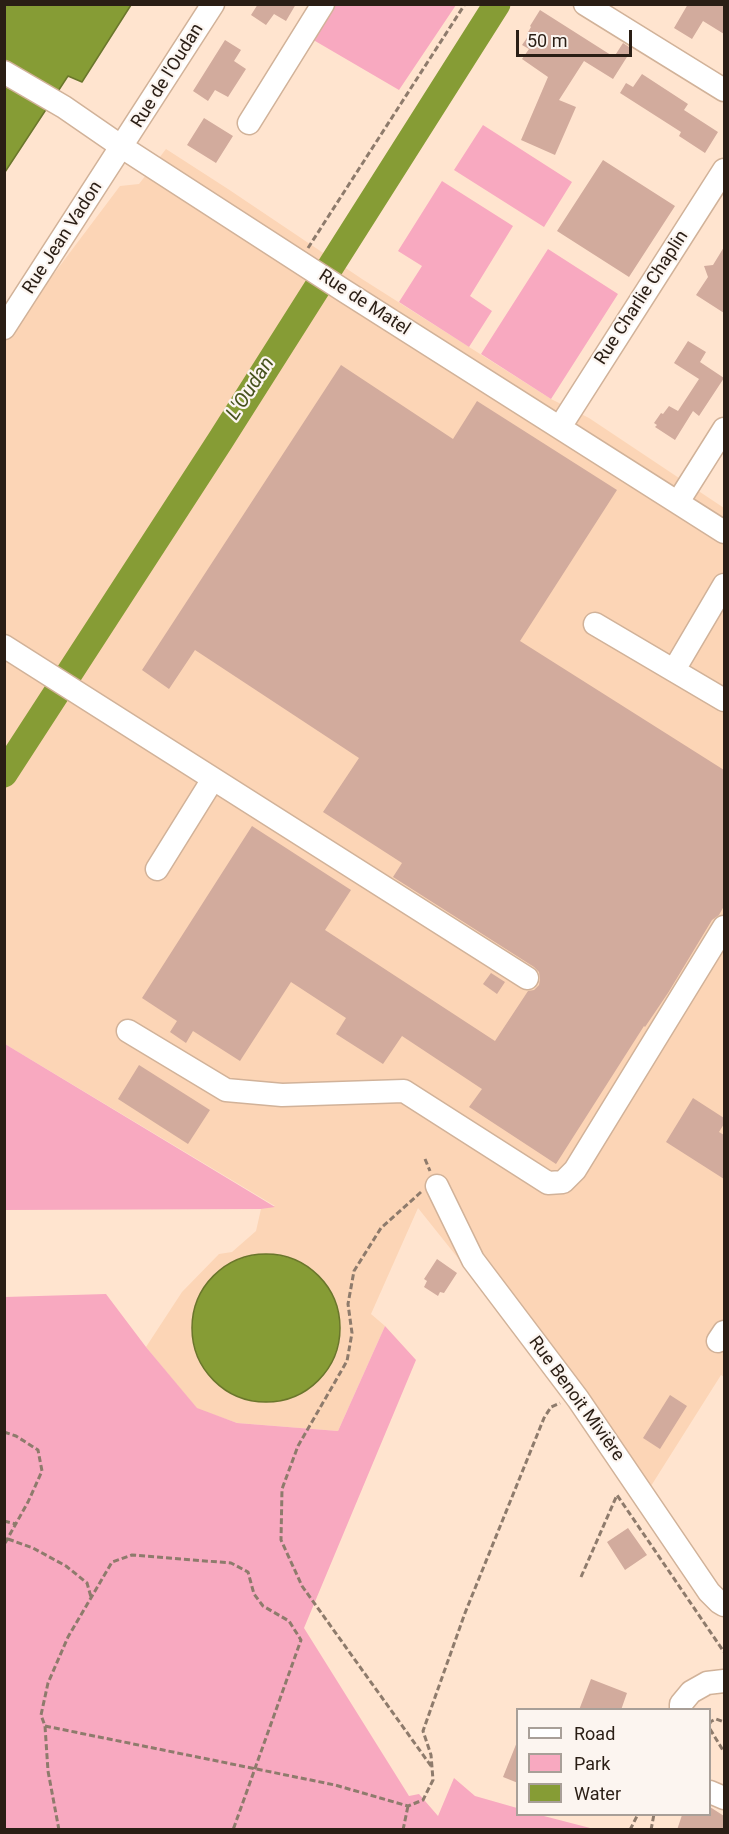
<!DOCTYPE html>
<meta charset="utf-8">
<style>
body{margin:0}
#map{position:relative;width:729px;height:1834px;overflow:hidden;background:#ffe4cf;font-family:Roboto,sans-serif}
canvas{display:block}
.frame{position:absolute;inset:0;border:6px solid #2a1e15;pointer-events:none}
.legend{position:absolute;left:516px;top:1708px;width:195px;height:108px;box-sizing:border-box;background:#fcf5f0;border:2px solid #a89f98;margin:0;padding:8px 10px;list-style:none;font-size:18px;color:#2a1e15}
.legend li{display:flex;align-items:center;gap:12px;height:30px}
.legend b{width:30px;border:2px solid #a89f98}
.scale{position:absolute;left:516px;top:30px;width:116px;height:27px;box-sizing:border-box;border:3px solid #2a1e15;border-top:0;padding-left:8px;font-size:18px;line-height:21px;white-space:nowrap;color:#2a1e15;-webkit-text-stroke:4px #fcf5f0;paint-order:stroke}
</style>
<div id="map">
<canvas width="729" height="1834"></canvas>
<div class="frame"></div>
<ul class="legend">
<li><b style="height:8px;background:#fff"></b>Road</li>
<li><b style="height:16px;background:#f8a9c0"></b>Park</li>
<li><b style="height:16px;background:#869c35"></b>Water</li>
</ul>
<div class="scale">50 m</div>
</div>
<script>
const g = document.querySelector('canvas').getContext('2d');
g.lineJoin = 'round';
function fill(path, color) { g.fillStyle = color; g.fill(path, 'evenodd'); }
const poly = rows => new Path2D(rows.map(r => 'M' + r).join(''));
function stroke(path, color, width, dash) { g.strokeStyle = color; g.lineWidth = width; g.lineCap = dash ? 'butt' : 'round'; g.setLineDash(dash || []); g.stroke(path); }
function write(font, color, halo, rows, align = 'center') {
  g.font = font + ' Roboto,sans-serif'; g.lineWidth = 4.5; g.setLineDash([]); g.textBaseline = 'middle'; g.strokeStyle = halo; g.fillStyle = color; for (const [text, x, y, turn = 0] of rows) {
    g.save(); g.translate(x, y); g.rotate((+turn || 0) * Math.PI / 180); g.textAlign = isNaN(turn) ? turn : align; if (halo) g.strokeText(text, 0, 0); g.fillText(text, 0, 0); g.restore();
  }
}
const built = poly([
 [166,149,228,189,362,279,551,399,589,418,724,508,724,1377,721,1375,639,1505,553,1377,418,1208,371,1314,385,1326,338,1431,237,1423,197,1409,146,1347,182,1292,219,1254,232,1252,256,1231,261,1209,275,1206,5,1044,4,340,120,186,139,184]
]);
const green = poly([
 [332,5,456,5,399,90,310,38],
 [483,125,572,182,544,227,454,170],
 [442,181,513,226,470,296,492,311,469,347,399,302,422,266,398,251],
 [548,249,618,294,551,399,481,354],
 [5,1044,275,1207,261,1209,5,1210],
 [106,1294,146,1347,197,1408,237,1423,338,1431,385,1326,416,1360,304,1628,409,1796,419,1794,438,1816,454,1778,475,1796,517,1808,518,1814,540,1815,594,1829,5,1829,5,1297]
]);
const water = poly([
 [5,5,131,5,82,82,68,76,5,172,5,5],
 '192 1328a74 74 0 1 1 148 0a74 74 0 1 1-148 0Z'
]);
const river = poly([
 [4,774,220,441,497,4]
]);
const building = poly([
 [258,4,296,4,286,21,274,14,266,25,251,15],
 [688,4,724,4,724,34,703,21,692,39,674,28],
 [540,10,614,57,623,43,632,49,613,79,584,61,559,100,576,107,555,155,521,140,548,77,522,59,529,49,522,45,529,35,527,34,531,27,530,26],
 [225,40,241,50,234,61,246,69,228,97,215,90,208,101,193,91],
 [642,74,688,104,684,110,718,132,705,153,679,136,681,132,620,93,626,83,633,87],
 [204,118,233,136,216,163,187,145],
 [603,160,675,206,629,277,557,231],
 [724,247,724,313,696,295,708,277,704,266,713,265],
 [688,341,706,352,700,362,724,378,699,416,693,411,675,440,655,427,657,425,654,423,661,413,663,414,669,406,678,411,699,379,674,363],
 [341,365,453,439,477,401,617,490,520,641,724,770,724,906,719,915,712,920,668,993,645,1027,644,1026,556,1164,469,1107,482,1089,402,1036,383,1064,336,1034,346,1018,291,982,240,1061,193,1031,186,1043,170,1032,177,1021,142,998,252,826,351,890,325,930,495,1041,528,991,534,990,539,985,540,979,539,972,534,967,393,877,402,863,323,812,359,758,195,650,169,689,142,670],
 [491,973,505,982,497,994,483,984],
 [139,1065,210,1110,188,1144,118,1099],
 [693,1098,724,1118,724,1124,719,1132,724,1135,724,1179,666,1142],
 [437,1259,457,1273,444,1293,440,1292,438,1296,424,1287,427,1281,424,1279],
 [670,1395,687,1406,660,1449,643,1438],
 [628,1528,647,1555,625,1570,607,1542],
 [591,1679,627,1693,621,1710,579,1710],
 [517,1742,518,1742,518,1783,503,1777],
 [710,1807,724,1816,724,1830,677,1830,682,1815,710,1815]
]);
const path = poly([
 [308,248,465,4],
 [425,1159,430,1171],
 [421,1192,381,1228,354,1271,348,1304,352,1333,347,1361,298,1446,282,1489,281,1540,302,1586,431,1766],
 [4,1432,16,1436,38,1450,42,1471,28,1502,4,1545],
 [4,1521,16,1524],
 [8,1539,33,1548,66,1566,87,1583,91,1597],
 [581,1577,617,1495,724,1652],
 [710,1724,710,1722,716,1719,724,1722],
 [45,1726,335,1785,408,1806,423,1800,433,1780,431,1755,423,1731,465,1613,544,1418,551,1407,560,1403],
 [710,1729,724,1752],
 [59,1830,48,1771,45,1726,41,1715,48,1683,68,1637,112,1562,132,1555,231,1563,248,1572,254,1594,263,1606,289,1621,301,1640,233,1830],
 [403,1830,408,1806],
 [630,1830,638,1814],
 [651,1830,654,1814]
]);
const minor = poly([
 [585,4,724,90],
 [4,72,64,107,122,147,343,290,724,532],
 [249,123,323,4],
 [4,328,213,4],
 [560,427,724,170],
 [678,502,724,429],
 [595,624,724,700],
 [4,646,527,978],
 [674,670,724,585],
 [157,869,213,779],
 [128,1031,226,1090,282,1095,404,1091,548,1183,563,1182,575,1170,724,927],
 [437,1186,473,1260,578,1399,709,1592,719,1602,724,1605],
 [718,1341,724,1332],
 [681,1710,681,1704,691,1692,707,1683,724,1681],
 [710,1792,724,1798]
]);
const streetNames = [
 ["Rue de l'Oudan",168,76,-58],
 ["Rue Jean Vadon",63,238,-57],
 ["Rue Charlie Chaplin",642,298,-57],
 ["Rue de Matel",364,303,33],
 ["Rue Benoit Mivière",576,1399,54]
];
const waterNames = [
 ["L'Oudan",251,389,-57]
];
fill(built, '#fcd5b6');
fill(green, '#f8a9c0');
fill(water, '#869c35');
stroke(water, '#6a762b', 1.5);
stroke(river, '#869c35', 27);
fill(building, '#d2ab9d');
stroke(minor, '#d1b299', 25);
stroke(path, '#8e7b6c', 3, [6, 3]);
stroke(minor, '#fff', 22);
write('18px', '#2a1e15', '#fcf5f0', streetNames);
write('italic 20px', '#46521d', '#fcf5f0', waterNames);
</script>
